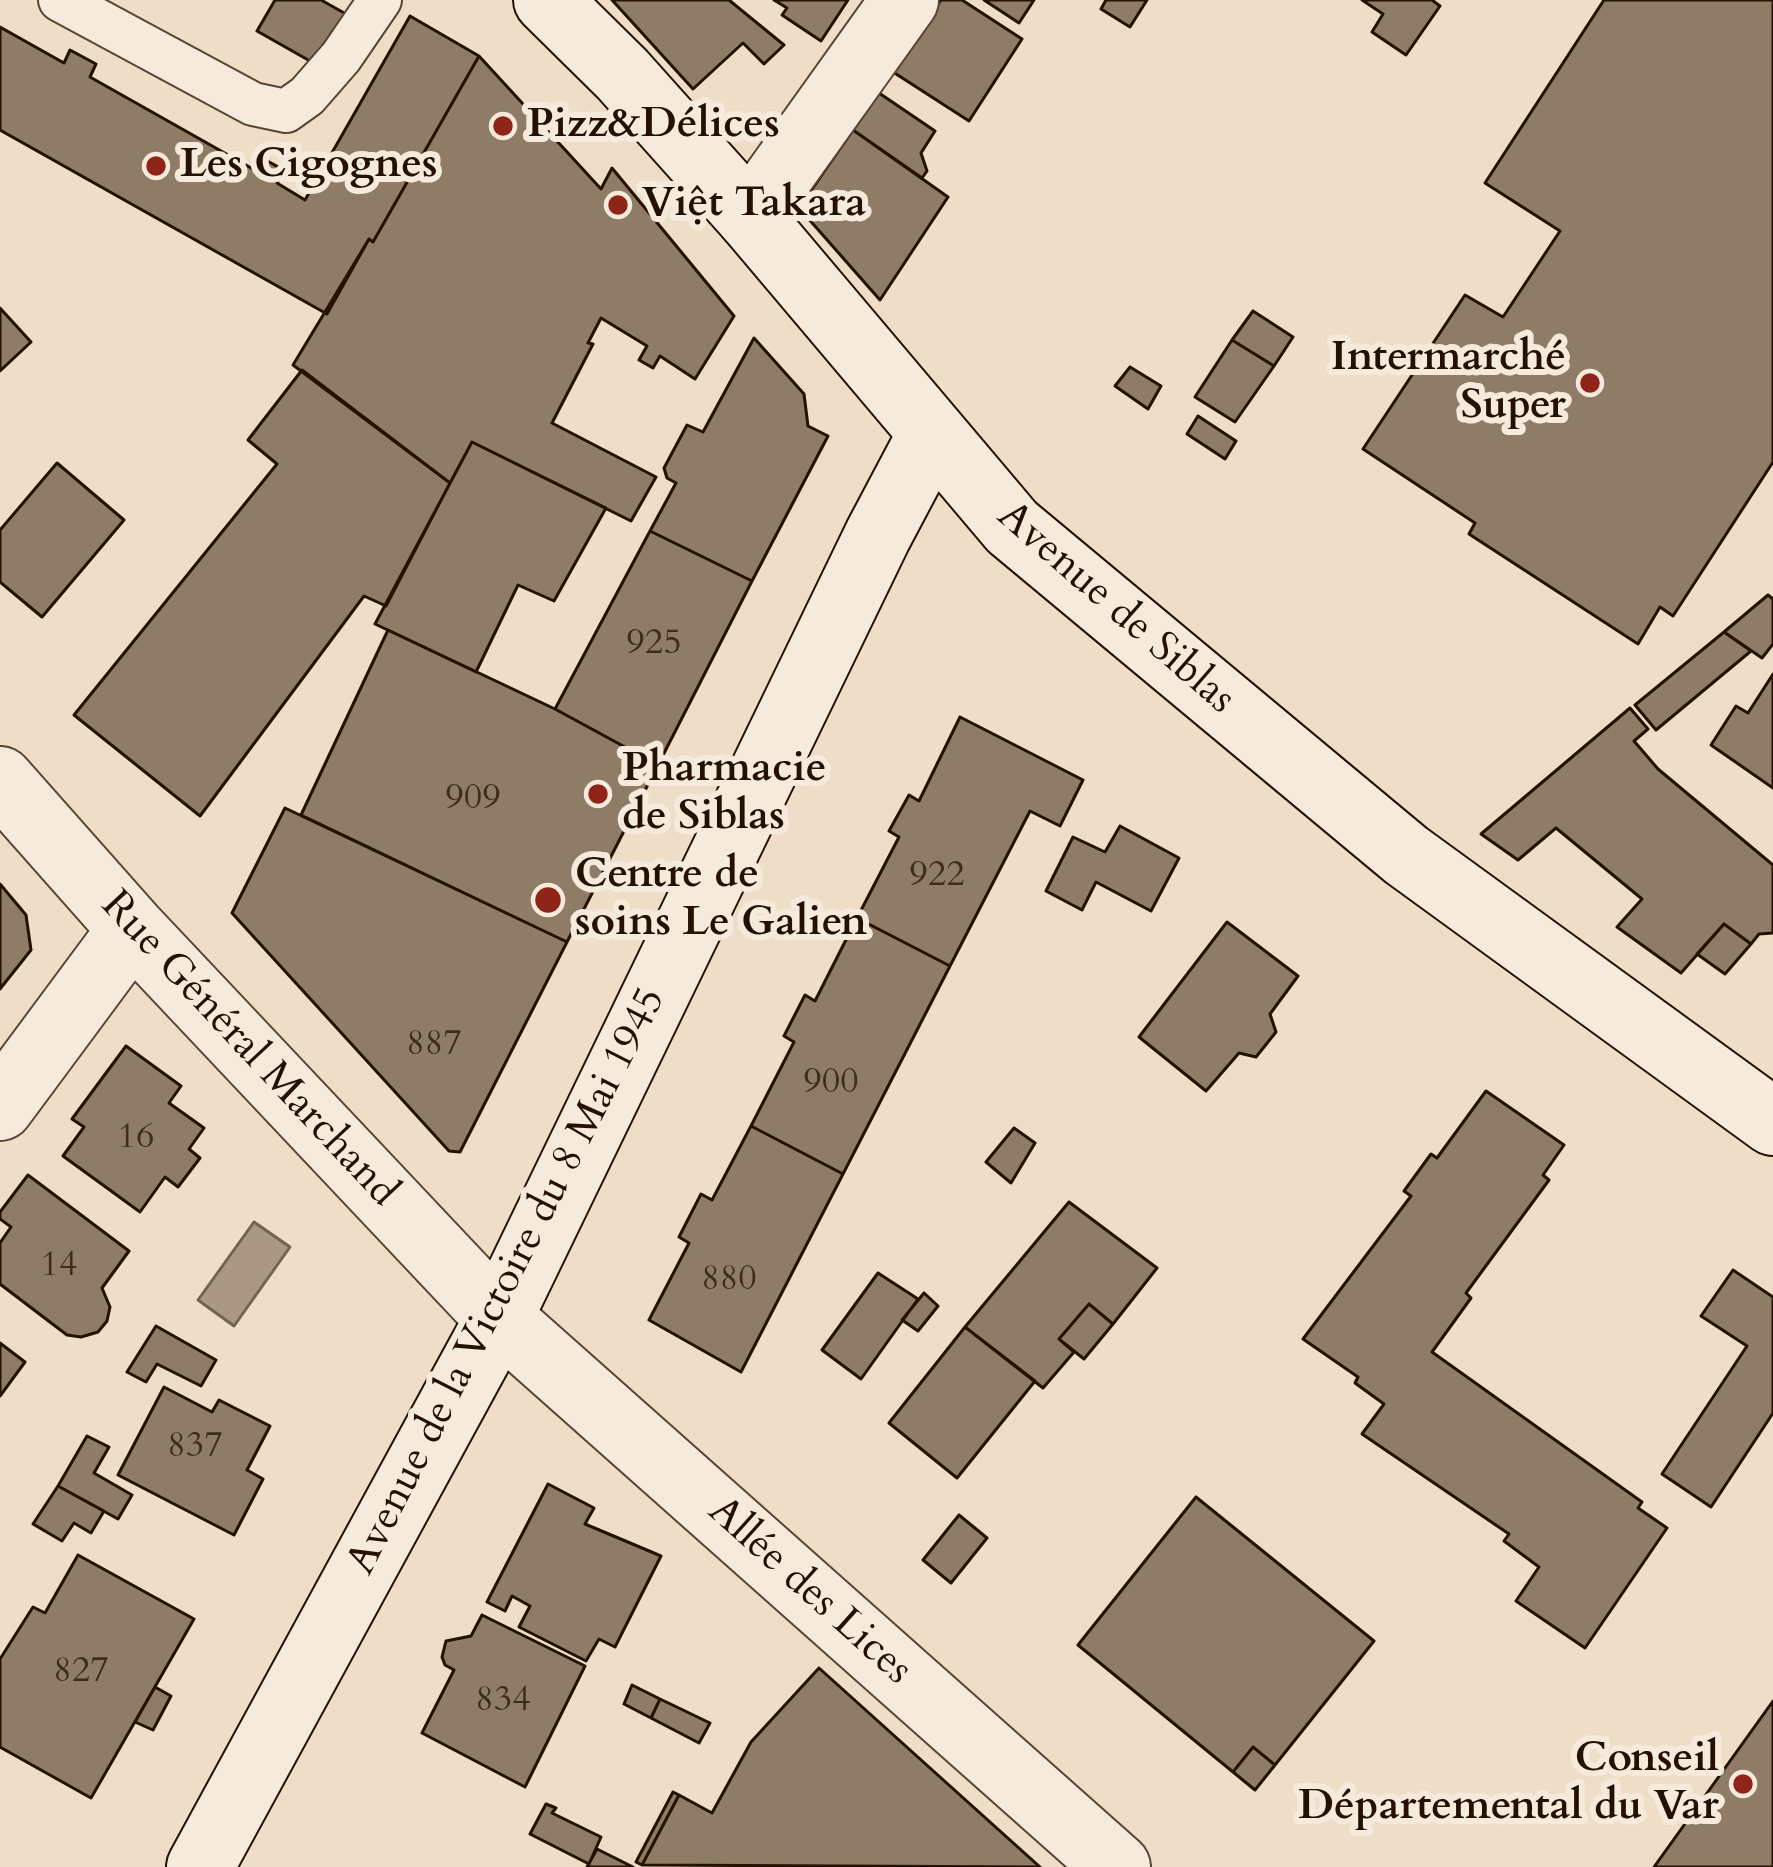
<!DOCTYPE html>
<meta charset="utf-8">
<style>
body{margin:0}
canvas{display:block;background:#efdec7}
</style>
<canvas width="1773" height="1867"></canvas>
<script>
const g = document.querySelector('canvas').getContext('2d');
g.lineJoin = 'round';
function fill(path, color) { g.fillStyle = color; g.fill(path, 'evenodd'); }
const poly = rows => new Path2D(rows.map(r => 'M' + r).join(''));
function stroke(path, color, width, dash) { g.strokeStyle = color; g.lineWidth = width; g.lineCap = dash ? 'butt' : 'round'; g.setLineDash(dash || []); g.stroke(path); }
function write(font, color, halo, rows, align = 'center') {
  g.font = font + ' Cardo,serif'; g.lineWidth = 12; g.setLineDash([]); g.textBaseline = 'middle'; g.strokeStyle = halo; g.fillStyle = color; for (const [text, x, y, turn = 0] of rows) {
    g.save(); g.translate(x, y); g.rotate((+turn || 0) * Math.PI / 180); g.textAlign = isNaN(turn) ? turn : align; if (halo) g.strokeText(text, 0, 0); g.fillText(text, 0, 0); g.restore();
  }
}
const water = poly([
 [254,1222,290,1247,234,1326,198,1300,254,1222]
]);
const building = poly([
 [275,0,321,0,346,14,317,65,257,31,275,0],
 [612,0,729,0,784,45,764,64,743,43,693,89,612,0],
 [774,0,848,0,821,41,782,15,787,8,774,0],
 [941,0,962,0,1022,39,969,121,893,72,941,0],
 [984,0,1034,0,1019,23,984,0],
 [1106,0,1147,0,1130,27,1101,9,1106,0],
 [1362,0,1432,0,1440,6,1406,55,1372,32,1383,14,1362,0],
 [1604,0,1773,0,1773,462,1673,616,1660,607,1638,644,1469,534,1475,523,1363,449,1465,295,1503,317,1560,231,1485,183,1604,0],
 [410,16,479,56,373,242,369,239,327,314,0,130,0,27,64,63,70,50,96,64,90,77,253,169,260,157,284,170,277,183,305,200,410,16],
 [479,56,601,189,612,168,734,316,695,379,660,356,653,368,639,360,647,346,601,318,588,343,593,344,552,423,656,477,631,521,472,442,450,483,293,365,369,239,373,242,479,56],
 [879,93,935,131,921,153,927,171,922,178,853,130,879,93],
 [853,130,948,197,880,300,799,208,853,130],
 [0,308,31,342,0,371,0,308],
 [1253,311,1293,337,1274,366,1232,340,1253,311],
 [754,338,804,394,808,426,828,436,752,581,650,531,676,483,667,478,664,468,687,425,703,432,754,338],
 [1232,340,1274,366,1235,422,1195,397,1232,340],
 [1130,367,1161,386,1148,409,1115,386,1130,367],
 [302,370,450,483,386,606,364,596,200,816,74,715,277,464,248,440,302,370],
 [1198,416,1236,441,1225,459,1187,434,1198,416],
 [472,442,606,508,554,601,518,585,476,672,375,624,472,442],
 [57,463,124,520,42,617,0,582,0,530,57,463],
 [650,531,752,581,658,765,555,709,650,531],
 [1768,595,1773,599,1773,644,1762,658,1724,632,1768,595],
 [388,630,555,709,658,765,567,942,301,815,388,630],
 [1724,632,1751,651,1656,730,1635,705,1724,632],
 [1773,674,1773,788,1711,745,1736,706,1748,713,1773,674],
 [1630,708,1648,729,1634,741,1658,769,1773,865,1773,933,1759,934,1751,944,1724,924,1681,973,1617,927,1642,899,1556,828,1518,860,1481,834,1630,708],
 [960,717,1083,780,1060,826,1030,811,950,966,857,918,899,837,889,831,909,795,919,801,960,717],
 [285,808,567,942,460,1152,449,1151,232,913,285,808],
 [1120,826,1179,858,1151,911,1096,882,1082,910,1046,891,1073,837,1105,852,1120,826],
 [0,884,26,915,31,950,0,989,0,884],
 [857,918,950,966,843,1174,751,1126,794,1042,784,1036,805,995,815,1001,857,918],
 [1227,922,1298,976,1270,1014,1276,1032,1256,1057,1239,1053,1206,1091,1139,1037,1227,922],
 [1724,924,1751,944,1725,974,1697,954,1724,924],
 [126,1046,181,1086,169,1103,204,1128,189,1149,200,1158,178,1187,165,1177,140,1212,63,1156,84,1127,72,1119,126,1046],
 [1486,1091,1564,1145,1543,1175,1549,1180,1466,1293,1471,1298,1432,1352,1642,1502,1638,1508,1667,1528,1585,1648,1516,1601,1539,1567,1504,1541,1509,1534,1362,1434,1384,1404,1355,1383,1358,1377,1303,1339,1411,1196,1404,1191,1431,1154,1437,1158,1486,1091],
 [751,1126,843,1174,741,1372,649,1320,689,1243,679,1237,701,1194,712,1200,751,1126],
 [1014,1128,1035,1143,1011,1183,986,1162,1014,1128],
 [28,1175,129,1251,102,1288,110,1307,107,1321,98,1332,81,1337,67,1335,0,1284,0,1243,11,1227,0,1219,0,1212,28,1175],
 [1069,1202,1157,1268,1113,1324,1089,1304,1059,1339,1074,1352,1043,1388,965,1327,1069,1202],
 [1733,1270,1773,1297,1773,1413,1711,1507,1662,1474,1747,1346,1701,1316,1733,1270],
 [878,1273,918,1299,861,1379,822,1350,878,1273],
 [924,1293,938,1306,918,1331,902,1320,924,1293],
 [1089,1304,1113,1324,1084,1359,1059,1339,1089,1304],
 [156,1326,216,1360,201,1386,157,1364,146,1382,127,1372,156,1326],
 [965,1327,1035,1381,957,1478,889,1423,965,1327],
 [0,1343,25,1362,0,1396,0,1343],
 [164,1387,212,1412,219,1400,270,1426,247,1470,263,1479,234,1535,118,1475,164,1387],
 [87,1436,109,1447,94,1473,132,1495,118,1519,58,1486,87,1436],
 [548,1484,594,1508,585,1524,661,1556,615,1647,599,1639,586,1661,519,1627,530,1606,512,1596,505,1611,487,1602,548,1484],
 [58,1486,104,1511,91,1533,74,1523,62,1541,33,1524,58,1486],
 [1196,1497,1374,1641,1275,1765,1253,1747,1233,1772,1078,1645,1196,1497],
 [959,1515,987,1538,951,1583,923,1560,959,1515],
 [78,1555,194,1619,91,1798,0,1747,0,1659,33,1607,45,1613,78,1555],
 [482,1615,585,1666,525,1787,422,1733,454,1670,445,1665,442,1657,446,1641,471,1636,482,1615],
 [819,1668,1040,1867,642,1865,679,1795,712,1813,751,1742,819,1668],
 [632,1685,660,1699,651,1718,624,1704,632,1685],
 [155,1687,171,1696,153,1730,135,1722,155,1687],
 [660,1699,710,1723,699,1743,651,1718,660,1699],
 [1773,1701,1773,1867,1654,1867,1773,1701],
 [1253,1747,1275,1765,1255,1790,1233,1772,1253,1747],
 [673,1792,679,1795,642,1865,636,1862,673,1792],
 [546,1804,556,1808,552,1813,601,1837,589,1864,530,1834,546,1804],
 [597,1849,633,1867,587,1867,597,1849]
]);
const lane = poly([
 [60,0,253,104,286,111,307,96,341,57,380,0]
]);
const street = poly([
 [750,217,905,0],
 [0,780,132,929,499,1318,1117,1867],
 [0,1107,132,929]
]);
const secondary = poly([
 [547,0,622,74,750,217,1012,527,1406,855,1773,1122],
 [200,1867,499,1318,878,535,932,433]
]);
const markers = [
 [503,126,12,"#8f2418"],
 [156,166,12,"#8f2418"],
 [618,205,12,"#8f2418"],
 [1590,383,12,"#8f2418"],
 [598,794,12,"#8f2418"],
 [548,900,15,"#8f2418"],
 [1743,1784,12,"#8f2418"]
];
const numberNames = [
 ["925",654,645],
 ["909",473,800],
 ["922",937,877],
 ["887",434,1046],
 ["900",831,1084],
 ["16",136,1139],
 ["14",59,1267],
 ["880",729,1281],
 ["837",195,1448],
 ["827",81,1673],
 ["834",503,1702]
];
const poiNames = [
 ["Pizz&Délices",527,126],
 ["Les Cigognes",180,166],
 ["Việt Takara",642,205],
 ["Intermarché",1566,359,"right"],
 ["Super",1566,407,"right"],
 ["Pharmacie",622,770],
 ["de Siblas",622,818],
 ["Centre de",575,876],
 ["soins Le Galien",575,924],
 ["Conseil",1719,1760,"right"],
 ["Départemental du Var",1719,1808,"right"]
];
const streetNames = [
 ["Avenue de Siblas",1115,609,41],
 ["Rue Général Marchand",248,1050,47],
 ["Avenue de la Victoire du 8 Mai 1945",508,1282,-63],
 ["Allée des Lices",809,1592,42]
];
fill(water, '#aa9883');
stroke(water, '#75624f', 3);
fill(building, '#8e7c67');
stroke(building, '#251100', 3);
stroke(lane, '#584432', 46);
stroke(street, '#584432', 70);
stroke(secondary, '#251100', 70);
stroke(lane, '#f5eadb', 42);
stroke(street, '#f5eadb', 66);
stroke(secondary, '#f5eadb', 66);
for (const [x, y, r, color] of markers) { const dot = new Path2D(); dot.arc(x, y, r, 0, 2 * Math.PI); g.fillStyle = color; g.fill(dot); stroke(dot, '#f5eadb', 4.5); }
write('36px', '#3f2c1a', null, numberNames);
write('bold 42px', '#251100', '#f5eadb', poiNames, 'left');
write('42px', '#251100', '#f5eadb', streetNames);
</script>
